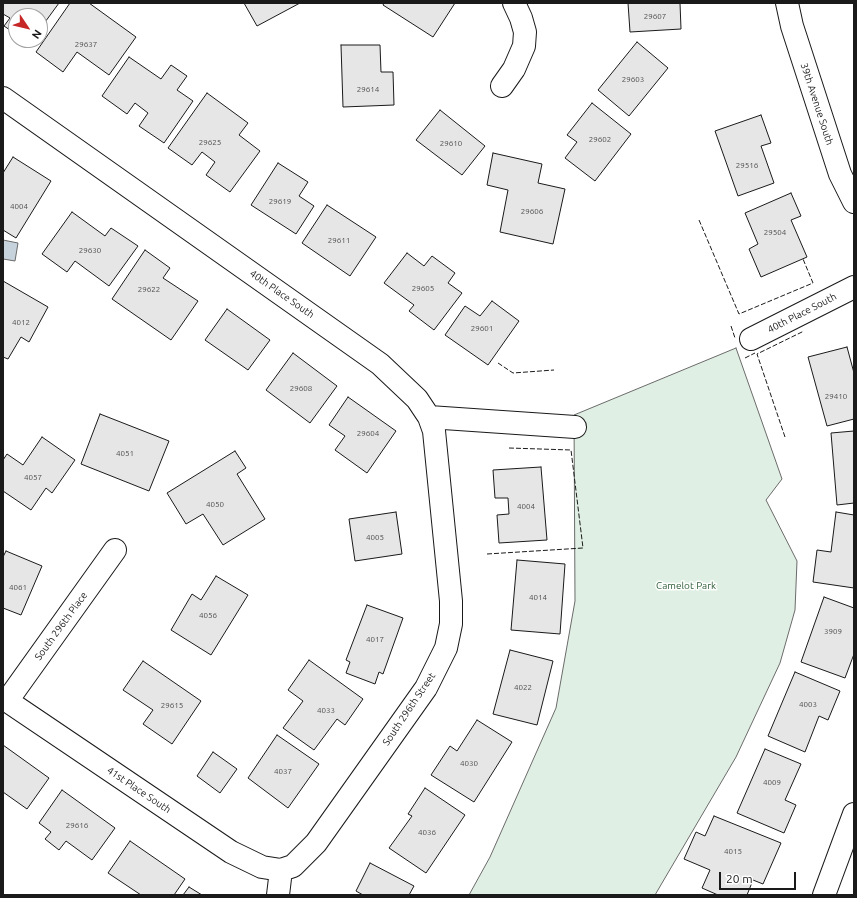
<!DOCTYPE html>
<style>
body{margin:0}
#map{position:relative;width:857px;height:898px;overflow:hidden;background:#fff;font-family:Ubuntu,sans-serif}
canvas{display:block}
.frame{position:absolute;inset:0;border:4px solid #1a1a1a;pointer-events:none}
.north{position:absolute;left:8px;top:8px;width:40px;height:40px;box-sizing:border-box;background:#fff;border:1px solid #a3a3a3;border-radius:50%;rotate:125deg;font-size:11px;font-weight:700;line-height:16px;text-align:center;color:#1a1a1a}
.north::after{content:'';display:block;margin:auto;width:14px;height:18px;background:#c62828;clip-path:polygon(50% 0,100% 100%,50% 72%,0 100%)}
.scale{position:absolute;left:719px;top:872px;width:77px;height:18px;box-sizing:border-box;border:2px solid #1a1a1a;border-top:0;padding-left:5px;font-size:12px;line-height:14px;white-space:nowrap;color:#1a1a1a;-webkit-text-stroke:3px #fff;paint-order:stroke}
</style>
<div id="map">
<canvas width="857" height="898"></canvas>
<div class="frame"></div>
<div class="north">N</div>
<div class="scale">20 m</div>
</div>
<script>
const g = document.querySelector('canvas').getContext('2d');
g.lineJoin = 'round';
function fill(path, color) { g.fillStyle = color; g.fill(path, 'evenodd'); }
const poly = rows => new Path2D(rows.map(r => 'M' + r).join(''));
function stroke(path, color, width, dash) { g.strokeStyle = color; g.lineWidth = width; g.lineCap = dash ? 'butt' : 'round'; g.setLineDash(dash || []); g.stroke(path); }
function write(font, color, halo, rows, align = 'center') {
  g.font = font + ' Ubuntu,sans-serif'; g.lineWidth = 3; g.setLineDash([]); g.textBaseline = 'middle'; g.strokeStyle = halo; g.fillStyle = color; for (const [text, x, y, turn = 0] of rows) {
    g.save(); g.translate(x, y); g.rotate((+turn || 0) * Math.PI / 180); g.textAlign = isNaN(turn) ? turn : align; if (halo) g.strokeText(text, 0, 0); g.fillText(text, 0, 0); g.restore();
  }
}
const green = poly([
 [736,348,782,479,766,500,797,561,795,610,780,663,736,757,655,895,469,895,490,857,556,708,575,601,574,415,736,348]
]);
const water = poly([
 [3,240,18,243,15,261,3,259,3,240]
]);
const building = poly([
 [3,3,59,3,40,29,40,16,16,16,16,34,4,26,10,18,3,14,3,3],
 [70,3,89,3,136,37,109,75,77,52,63,72,36,52,70,3],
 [244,3,300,3,257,26,244,3],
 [384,3,455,3,433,37,383,5,384,3],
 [628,3,680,3,681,29,630,32,628,3],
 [637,42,668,68,629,116,598,90,637,42],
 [341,45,380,45,381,72,393,72,394,105,343,107,341,45],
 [129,57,161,79,171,65,187,76,177,90,193,101,164,143,139,126,148,113,135,103,127,114,102,96,129,57],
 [207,93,248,123,239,135,260,151,230,192,206,175,215,162,202,152,192,165,168,148,207,93],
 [592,103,631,134,595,181,565,158,577,142,567,135,592,103],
 [440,110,485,146,462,175,416,140,440,110],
 [761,115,771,143,761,146,774,183,738,196,715,131,761,115],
 [493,153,542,164,538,183,565,189,553,244,500,232,508,190,487,185,493,153],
 [13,157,51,181,16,238,3,230,3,173,13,157],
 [278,163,308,182,299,196,314,206,296,234,251,205,278,163],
 [791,193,801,216,791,220,807,257,761,277,749,249,758,244,745,213,791,193],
 [327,205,376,237,350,276,302,243,327,205],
 [72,212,105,236,111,228,138,246,109,286,75,261,67,272,42,254,72,212],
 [145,250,170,268,163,278,198,301,171,340,112,299,145,250],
 [407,253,424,266,432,256,455,273,448,283,462,293,434,330,409,311,414,305,384,283,407,253],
 [3,281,48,307,29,342,21,337,8,359,3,357,3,281],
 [492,301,519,321,488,365,445,335,465,306,480,316,492,301],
 [227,309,270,340,248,370,205,340,227,309],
 [847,347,854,373,854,419,827,426,808,357,847,347],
 [293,353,337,386,310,423,266,390,293,353],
 [348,397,396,431,367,473,335,450,345,436,329,425,348,397],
 [100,414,169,441,149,491,81,464,100,414],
 [854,431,854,503,837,505,831,433,854,431],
 [42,437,75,460,52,493,46,488,31,510,3,491,3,460,7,454,23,465,42,437],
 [235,451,246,468,237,474,265,519,223,545,203,514,186,524,167,493,235,451],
 [541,467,547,540,499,543,497,515,509,514,508,498,495,498,493,470,541,467],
 [396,512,402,554,355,561,349,519,396,512],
 [836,512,854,515,854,588,813,582,817,550,831,552,836,512],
 [6,551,42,566,21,615,3,608,3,557,6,551],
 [517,560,565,564,560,634,511,630,517,560],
 [216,576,248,595,211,655,171,630,192,594,201,600,216,576],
 [824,597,854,608,854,654,845,678,801,662,824,597],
 [367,605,403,618,383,674,379,672,375,684,346,673,350,662,346,660,367,605],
 [510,650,553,661,537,725,493,714,510,650],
 [309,660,363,699,345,725,337,719,314,750,283,728,303,701,288,690,309,660],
 [143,661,201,701,172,744,143,724,153,710,123,690,143,661],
 [795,672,840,691,828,720,819,716,805,752,768,736,795,672],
 [477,720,512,742,474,802,431,775,450,746,457,751,477,720],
 [277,735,319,764,288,808,248,778,277,735],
 [3,745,49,778,27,809,3,792,3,745],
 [765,749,801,764,785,800,796,805,784,833,737,813,765,749],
 [213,752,237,769,220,793,197,776,213,752],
 [425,788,465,815,426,873,389,848,412,816,408,814,425,788],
 [62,790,115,828,92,860,66,841,59,850,45,839,51,832,39,823,62,790],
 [714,816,781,843,763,884,753,880,747,895,718,895,702,888,710,870,684,859,696,832,705,836,714,816],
 [130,841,185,879,174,895,141,895,108,873,130,841],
 [370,863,414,886,409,895,363,895,356,891,370,863],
 [189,887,202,895,183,895,189,887]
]);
const street = poly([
 [787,3,792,26,840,174,854,202],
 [502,86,514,69,524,46,525,32,521,18,514,3],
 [3,98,380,364,417,399,429,417,434,431,451,601,451,624,446,648,426,688,316,843,293,866,281,870,278,895],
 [751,339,854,287],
 [429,417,575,427],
 [3,698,231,852,262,867,281,870],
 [7,701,115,550],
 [824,895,854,814]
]);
const fence = poly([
 [699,220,739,314,813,283,803,259],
 [731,326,735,338],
 [745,358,755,353],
 [498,363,513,373,554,370],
 [785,437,757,354,804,331],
 [487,554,583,548,571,450,509,448]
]);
const numberNames = [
 ["29607",655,16],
 ["29637",86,44],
 ["29603",633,79],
 ["29614",368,89],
 ["29602",600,139],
 ["29625",210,142],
 ["29610",451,143],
 ["29516",747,165],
 ["29619",280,201],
 ["4004",19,206],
 ["29606",532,211],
 ["29504",775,232],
 ["29611",339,240],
 ["29630",90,250],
 ["29605",423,288],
 ["29622",149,289],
 ["4012",21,322],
 ["29601",482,328],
 ["29608",301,388],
 ["29410",836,396],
 ["29604",368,433],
 ["4051",125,453],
 ["4057",33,477],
 ["4050",215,504],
 ["4004",526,506],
 ["4005",375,537],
 ["4061",18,587],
 ["4014",538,597],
 ["4056",208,615],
 ["3909",833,631],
 ["4017",375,639],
 ["4022",523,687],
 ["4003",808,704],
 ["29615",172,705],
 ["4033",326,710],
 ["4030",469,763],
 ["4037",283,771],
 ["4009",772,782],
 ["29616",77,825],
 ["4036",427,832],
 ["4015",733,851]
];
const streetNames = [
 ["39th Avenue South",817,104,72],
 ["40th Place South",282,294,35],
 ["40th Place South",802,313,-27],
 ["South 296th Place",61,626,-54],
 ["South 296th Street",409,709,-56],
 ["41st Place South",139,790,34]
];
const parkNames = [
 ["Camelot Park",686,586]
];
fill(green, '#e0efe3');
stroke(green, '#6a6a6a', 1);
fill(water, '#c6d2dc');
stroke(water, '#6a6a6a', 1);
fill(building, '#e6e6e6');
stroke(building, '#1a1a1a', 1);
stroke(street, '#1a1a1a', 24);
stroke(street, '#fff', 22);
stroke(fence, '#1a1a1a', 1, [5, 2]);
write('8px', '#4d4d4d', null, numberNames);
write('10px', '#1a1a1a', '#fff', streetNames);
write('10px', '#2b5a34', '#fff', parkNames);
</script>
